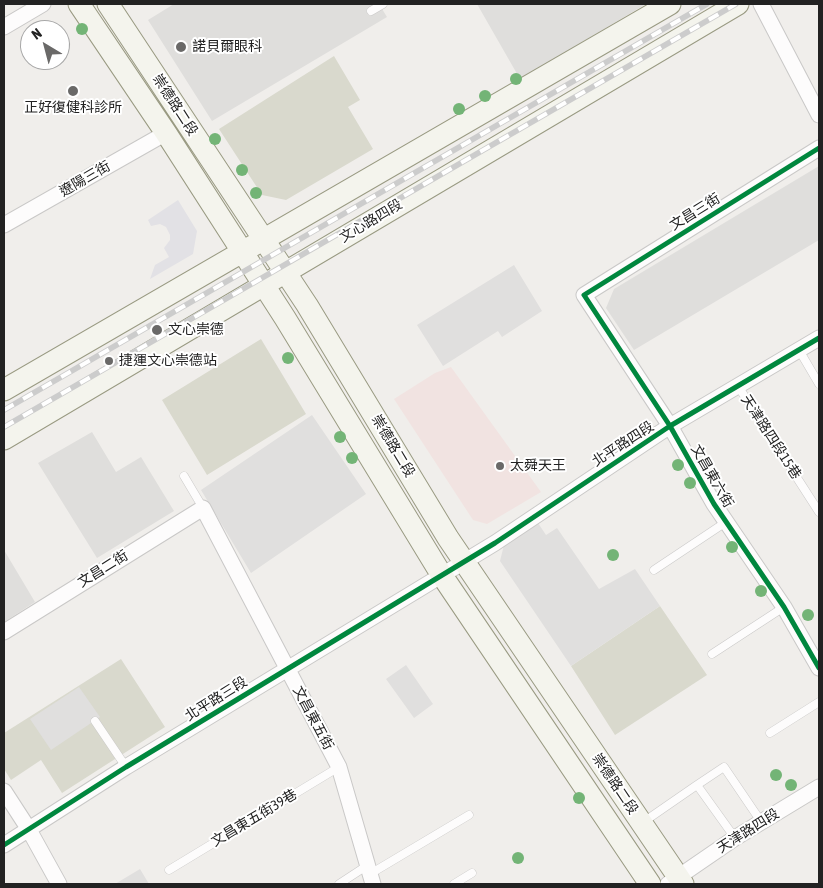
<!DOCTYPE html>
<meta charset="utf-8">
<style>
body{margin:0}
#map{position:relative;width:823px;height:888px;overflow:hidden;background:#f0eeeb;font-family:"Asap Condensed",sans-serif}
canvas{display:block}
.frame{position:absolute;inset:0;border:5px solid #222;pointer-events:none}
.north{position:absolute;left:20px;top:20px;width:50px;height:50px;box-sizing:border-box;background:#fff;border:1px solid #a7a7a7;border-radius:50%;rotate:323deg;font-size:14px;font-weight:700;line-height:20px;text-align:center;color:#222}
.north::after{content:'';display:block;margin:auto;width:18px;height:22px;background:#6a6968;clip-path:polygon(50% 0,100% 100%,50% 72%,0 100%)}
</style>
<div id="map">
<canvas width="823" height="888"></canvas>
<div class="frame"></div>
<div class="north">N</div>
</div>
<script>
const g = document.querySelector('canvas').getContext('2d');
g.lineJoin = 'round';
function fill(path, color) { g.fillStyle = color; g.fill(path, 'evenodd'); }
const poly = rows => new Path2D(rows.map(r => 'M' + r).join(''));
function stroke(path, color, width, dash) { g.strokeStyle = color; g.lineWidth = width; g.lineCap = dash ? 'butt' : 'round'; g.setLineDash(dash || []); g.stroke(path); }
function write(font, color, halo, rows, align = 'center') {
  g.font = font + ' "Asap Condensed","Noto Sans TC",sans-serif'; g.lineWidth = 4; g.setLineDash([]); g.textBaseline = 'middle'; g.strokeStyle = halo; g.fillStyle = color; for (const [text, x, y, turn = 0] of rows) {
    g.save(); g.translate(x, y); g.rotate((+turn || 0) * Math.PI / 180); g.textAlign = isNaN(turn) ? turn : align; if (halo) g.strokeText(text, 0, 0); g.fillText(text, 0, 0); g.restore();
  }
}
const residential = poly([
 [174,4,379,4,387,17,212,121,148,20],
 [477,4,646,4,520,79],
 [819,166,819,240,634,350,606,308,614,289],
 [92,432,116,472,141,457,174,511,97,558,38,463],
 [4,550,35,602,4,622]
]);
const commercial = poly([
 [451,367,541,492,487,524,473,520,394,399,435,373]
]);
const construction = poly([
 [334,56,360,100,348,107,373,149,286,200,262,195,219,129],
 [261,339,306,414,207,475,162,400],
 [660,606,707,675,615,735,571,666],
 [121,659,165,727,62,793,41,760,11,780,4,769,4,733]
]);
const parking = poly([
 [514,265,542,311,502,337,498,331,443,366,417,325],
 [312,415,366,494,251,573,201,490],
 [538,523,546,535,557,528,599,589,635,569,660,606,571,666,500,561,504,545],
 [406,665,433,704,414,718,386,679],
 [79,687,100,717,51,750,30,719],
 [140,869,149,884,115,884]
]);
const plaza = poly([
 [178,200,197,231,193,254,150,279,155,265,169,257,164,248,170,240,170,235,166,227,160,224,151,226,148,220]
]);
const lane = poly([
 [371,11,383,4],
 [799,350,819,384],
 [738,386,819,512],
 [184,476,203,508],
 [714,504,727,496],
 [654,570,726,522],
 [712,654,784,607],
 [95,721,126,767],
 [770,733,819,702],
 [697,785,724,767,762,823],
 [642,823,697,785,735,838],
 [169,870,339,767],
 [370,874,469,815],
 [339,884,368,865],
 [454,884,472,873]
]);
const street = poly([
 [761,4,819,115],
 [4,27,43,4],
 [819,148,584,295,670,426,714,504,784,607,819,668],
 [4,225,166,133],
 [4,632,203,508,339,767,373,884],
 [4,791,28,828,59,884],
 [4,845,126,767,495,543,670,426,819,338],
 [668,884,735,838,819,787]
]);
const secondary = poly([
 [79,4,166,133,285,318,441,574,650,884],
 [108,4,307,305,448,538,683,884],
 [4,390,670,4],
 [4,439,738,4]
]);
const rail = poly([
 [4,410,707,4],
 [4,427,736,4]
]);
const cycleway = poly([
 [819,148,584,295,670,426,714,504,784,607,819,668],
 [4,845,126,767,495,543,670,426,819,338]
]);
const trees = [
 [82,29],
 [516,79],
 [485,96],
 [459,109],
 [215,139],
 [242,170],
 [256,193],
 [288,358],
 [340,437],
 [352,458],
 [678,465],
 [690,483],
 [732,547],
 [613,555],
 [761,591],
 [808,615],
 [776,775],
 [791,785],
 [579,798],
 [518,858]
];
const markers = [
 [181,47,6,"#6a6968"],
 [73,91,6,"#6a6968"],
 [157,330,6,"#6a6968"],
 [109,361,5,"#6a6968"],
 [500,466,5,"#6a6968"]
];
const poiNames = [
 ["諾貝爾眼科",192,47],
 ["正好復健科診所",73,108,"center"],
 ["文心崇德",168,330],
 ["捷運文心崇德站",119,361],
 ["太舜天王",510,466]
];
const streetNames = [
 ["崇德路二段",175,105,57],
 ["遼陽三街",85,179,-30],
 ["文昌三街",695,212,-32],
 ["文心路四段",371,221,-31],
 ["天津路四段15巷",771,437,57],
 ["北平路四段",623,444,-33],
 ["崇德路二段",393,446,59],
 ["文昌東六街",712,476,60],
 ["文昌二街",103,569,-32],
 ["北平路三段",216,699,-32],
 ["文昌東五街",313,718,62],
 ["崇德路二段",615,784,56],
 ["文昌東五街39巷",254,818,-31],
 ["天津路四段",748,831,-32]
];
fill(residential, '#dfdedc');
fill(commercial, '#f1e3e1');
fill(construction, '#d9d9cd');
fill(parking, '#e0dfde');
fill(plaza, '#e2e1e5');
stroke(lane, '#c9c8c7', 9);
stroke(street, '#c9c8c7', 17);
stroke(secondary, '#999a82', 23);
stroke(lane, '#fdfcfc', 8);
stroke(street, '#fdfcfc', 15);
stroke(secondary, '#f4f4ed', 21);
stroke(rail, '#ccc', 5.5);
stroke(rail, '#fff', 4, [11]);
stroke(cycleway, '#00873e', 5);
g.fillStyle = '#73b476';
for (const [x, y] of trees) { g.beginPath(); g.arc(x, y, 6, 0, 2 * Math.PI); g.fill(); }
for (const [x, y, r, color] of markers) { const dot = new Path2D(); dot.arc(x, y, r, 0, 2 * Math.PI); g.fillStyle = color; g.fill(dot); stroke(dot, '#fff', 2); }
write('14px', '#222', '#fff', poiNames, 'left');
write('14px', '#222', '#fff', streetNames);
</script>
